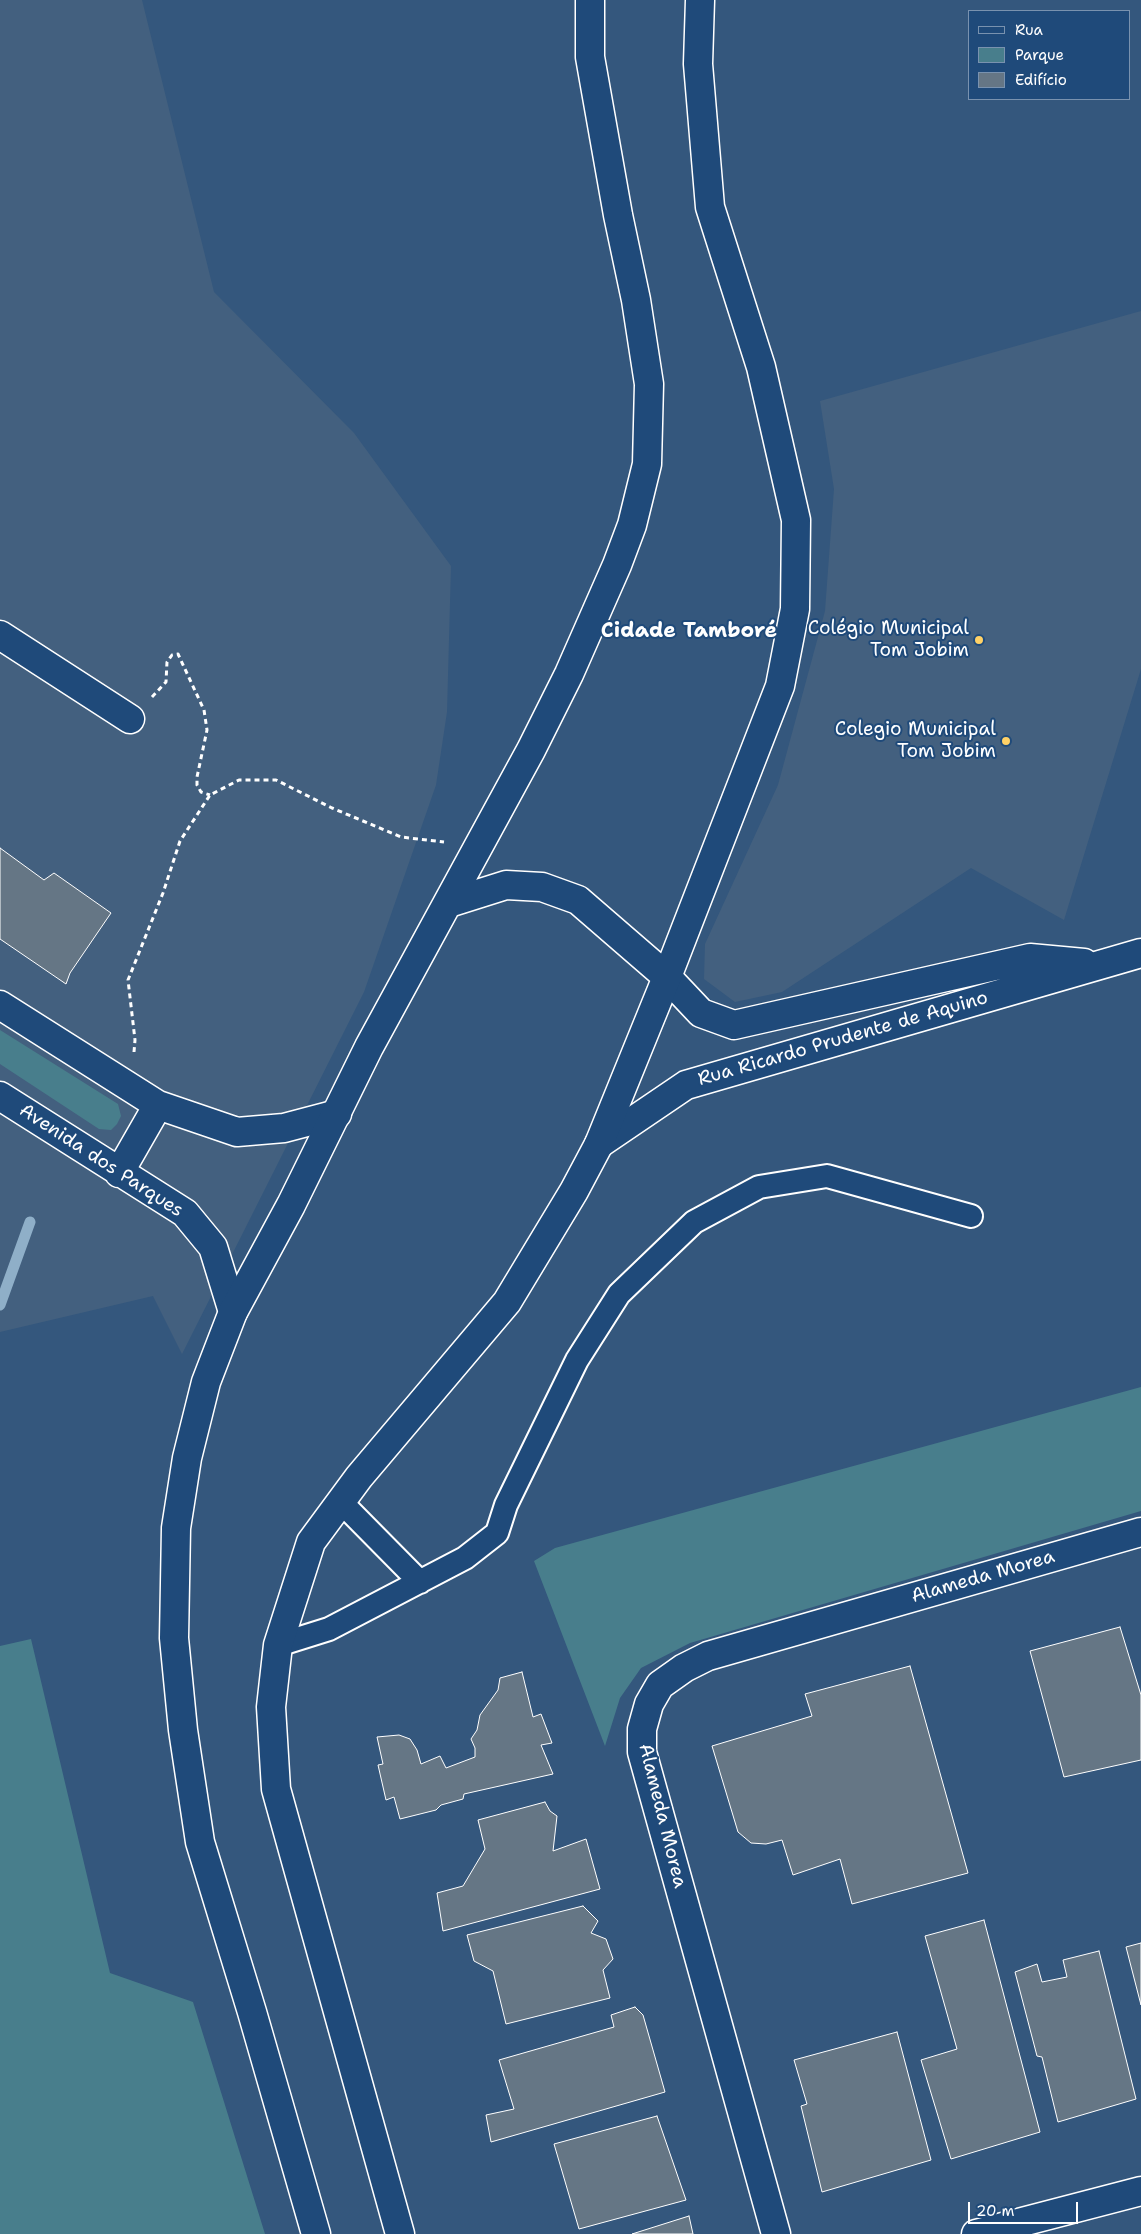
<!DOCTYPE html>
<meta charset="utf-8">
<style>
body{margin:0}
#map{position:relative;width:1141px;height:2234px;overflow:hidden;background:#34577d;font-family:"Shantell Sans",sans-serif}
canvas{display:block}
.legend{position:absolute;left:968px;top:10px;width:162px;height:90px;box-sizing:border-box;background:#1f4a7a;border:1px solid #7992af;margin:0;padding:6px 9px;list-style:none;font-size:15px;color:#fff}
.legend li{display:flex;align-items:center;gap:10px;height:25px}
.legend b{width:25px;border:1px solid #7992af}
.scale{position:absolute;left:968px;top:2202px;width:110px;height:22px;box-sizing:border-box;border:2px solid #fff;border-top:0;padding-left:6px;font-size:15px;line-height:18px;white-space:nowrap;color:#fff;-webkit-text-stroke:4px #1f4a7a;paint-order:stroke}
</style>
<div id="map">
<canvas width="1141" height="2234"></canvas>
<ul class="legend">
<li><b style="height:6px;background:#1f4a7a"></b>Rua</li>
<li><b style="height:14px;background:#487e8c"></b>Parque</li>
<li><b style="height:14px;background:#657685"></b>Edifício</li>
</ul>
<div class="scale">20 m</div>
</div>
<script>
const g = document.querySelector('canvas').getContext('2d');
g.lineJoin = 'round';
function fill(path, color) { g.fillStyle = color; g.fill(path, 'evenodd'); }
const poly = rows => new Path2D(rows.map(r => 'M' + r).join(''));
function stroke(path, color, width, dash) { g.strokeStyle = color; g.lineWidth = width; g.lineCap = dash ? 'butt' : 'round'; g.setLineDash(dash || []); g.stroke(path); }
function write(font, color, halo, rows, align = 'center') {
  g.font = font + ' "Shantell Sans",sans-serif'; g.lineWidth = 4; g.setLineDash([]); g.textBaseline = 'middle'; g.strokeStyle = halo; g.fillStyle = color; for (const [text, x, y, turn = 0] of rows) {
    g.save(); g.translate(x, y); g.rotate((+turn || 0) * Math.PI / 180); g.textAlign = isNaN(turn) ? turn : align; if (halo) g.strokeText(text, 0, 0); g.fillText(text, 0, 0); g.restore();
  }
}
const built = poly([
 [0,0,142,0,214,292,354,433,451,566,447,712,436,785,364,992,182,1354,153,1296,0,1332],
 [1141,311,1141,669,1064,920,971,868,782,992,735,1002,704,979,705,944,778,785,825,611,834,489,820,401]
]);
const green = poly([
 [0,1030,118,1104,121,1116,117,1124,111,1130,99,1129,0,1064],
 [1141,1387,1141,1511,690,1643,641,1668,620,1698,605,1746,534,1561,555,1548],
 [31,1639,110,1973,193,2002,265,2234,0,2234,0,1646]
]);
const stream = poly([
 [0,1305,30,1222]
]);
const building = poly([
 [0,848,44,880,54,873,111,913,70,973,66,984,0,939,0,848],
 [1120,1627,1141,1695,1141,1760,1064,1777,1030,1651,1120,1627],
 [910,1666,968,1873,852,1904,840,1859,793,1875,782,1840,766,1844,751,1843,738,1832,712,1746,812,1716,805,1694,910,1666],
 [522,1672,533,1717,541,1714,552,1743,541,1745,553,1774,464,1794,463,1799,441,1805,436,1810,400,1819,394,1797,386,1800,378,1765,383,1764,377,1737,399,1735,410,1739,417,1750,421,1764,440,1756,446,1768,475,1757,475,1748,471,1739,477,1730,480,1715,498,1690,500,1678,522,1672],
 [545,1802,550,1811,557,1816,553,1851,586,1839,600,1889,443,1931,437,1893,463,1886,485,1849,478,1820,545,1802],
 [583,1906,598,1921,591,1933,606,1939,613,1959,603,1970,610,1998,506,2024,493,1971,474,1961,467,1935,583,1906],
 [984,1920,1040,2132,951,2159,921,2060,957,2049,925,1936,984,1920],
 [1141,1943,1141,2005,1126,1947,1141,1943],
 [1099,1951,1136,2099,1058,2122,1042,2057,1037,2056,1015,1972,1037,1964,1042,1982,1067,1977,1063,1960,1099,1951],
 [635,2007,643,2015,665,2092,491,2142,486,2115,514,2109,499,2060,614,2027,611,2015,635,2007],
 [897,2032,931,2160,822,2192,801,2106,807,2104,794,2060,897,2032],
 [657,2116,686,2200,579,2229,554,2144,657,2116],
 [689,2216,693,2234,632,2234,689,2216]
]);
const path = poly([
 [152,697,166,682,167,662,172,655,178,654,204,710,207,730,197,777,197,785,201,792,210,795],
 [134,1052,135,1040,128,980,163,893,180,841,210,795,239,780,276,780,332,808,401,837,444,842]
]);
const lane = poly([
 [341,1502,420,1582],
 [278,1645,329,1629,465,1558,497,1533,506,1505,577,1360,619,1294,694,1222,759,1187,827,1176,971,1216]
]);
const street = poly([
 [0,635,130,719],
 [667,977,701,1013,734,1025,1030,958,1084,963],
 [0,1005,158,1105,237,1132,284,1128,337,1114],
 [0,1096,185,1213,213,1247,233,1312],
 [599,1144,686,1085,1141,953],
 [119,1173,158,1105],
 [776,2234,642,1752,642,1729,649,1704,660,1685,684,1668,708,1656,1141,1532],
 [976,2234,1141,2191]
]);
const secondary = poly([
 [449,903,506,885,542,887,578,900,667,977],
 [316,2234,252,2012,200,1842,183,1730,174,1638,176,1528,187,1458,206,1382,233,1312,291,1205,369,1047,531,750,569,674,617,565,632,525,647,464,649,384,636,300,618,215,590,57,590,0],
 [400,2234,276,1789,271,1707,278,1645,311,1542,359,1477,507,1302,574,1191,599,1144,667,977,780,686,795,609,796,520,761,367,710,207,698,64,700,0]
]);
const markers = [
 [979,640,5,"#ffd166"],
 [1006,741,5,"#ffd166"]
];
const poiNames = [
 ["Colégio Municipal",969,629],
 ["Tom Jobim",969,651],
 ["Colegio Municipal",996,730],
 ["Tom Jobim",996,752]
];
const streetNames = [
 ["Rua Ricardo Prudente de Aquino",843,1039,-16],
 ["Avenida dos Parques",101,1161,33],
 ["Alameda Morea",983,1577,-16],
 ["Alameda Morea",662,1816,76]
];
const quarterNames = [
 ["Cidade Tamboré",689,632]
];
fill(built, '#43607f');
fill(green, '#487e8c');
stroke(stream, '#8fafc8', 11);
fill(building, '#657685');
stroke(building, '#fff', 1);
stroke(lane, '#fff', 26);
stroke(street, '#fff', 31);
stroke(secondary, '#fff', 31);
stroke(path, '#fff', 3, [5, 4]);
stroke(lane, '#1f4a7a', 22);
stroke(street, '#1f4a7a', 28);
stroke(secondary, '#1f4a7a', 28);
for (const [x, y, r, color] of markers) { const dot = new Path2D(); dot.arc(x, y, r, 0, 2 * Math.PI); g.fillStyle = color; g.fill(dot); stroke(dot, '#1f4a7a', 2); }
write('19px', '#fff', '#1f4a7a', poiNames, 'right');
write('19px', '#fff', '#1f4a7a', streetNames);
write('bold 21px', '#fff', '#1f4a7a', quarterNames);
</script>
